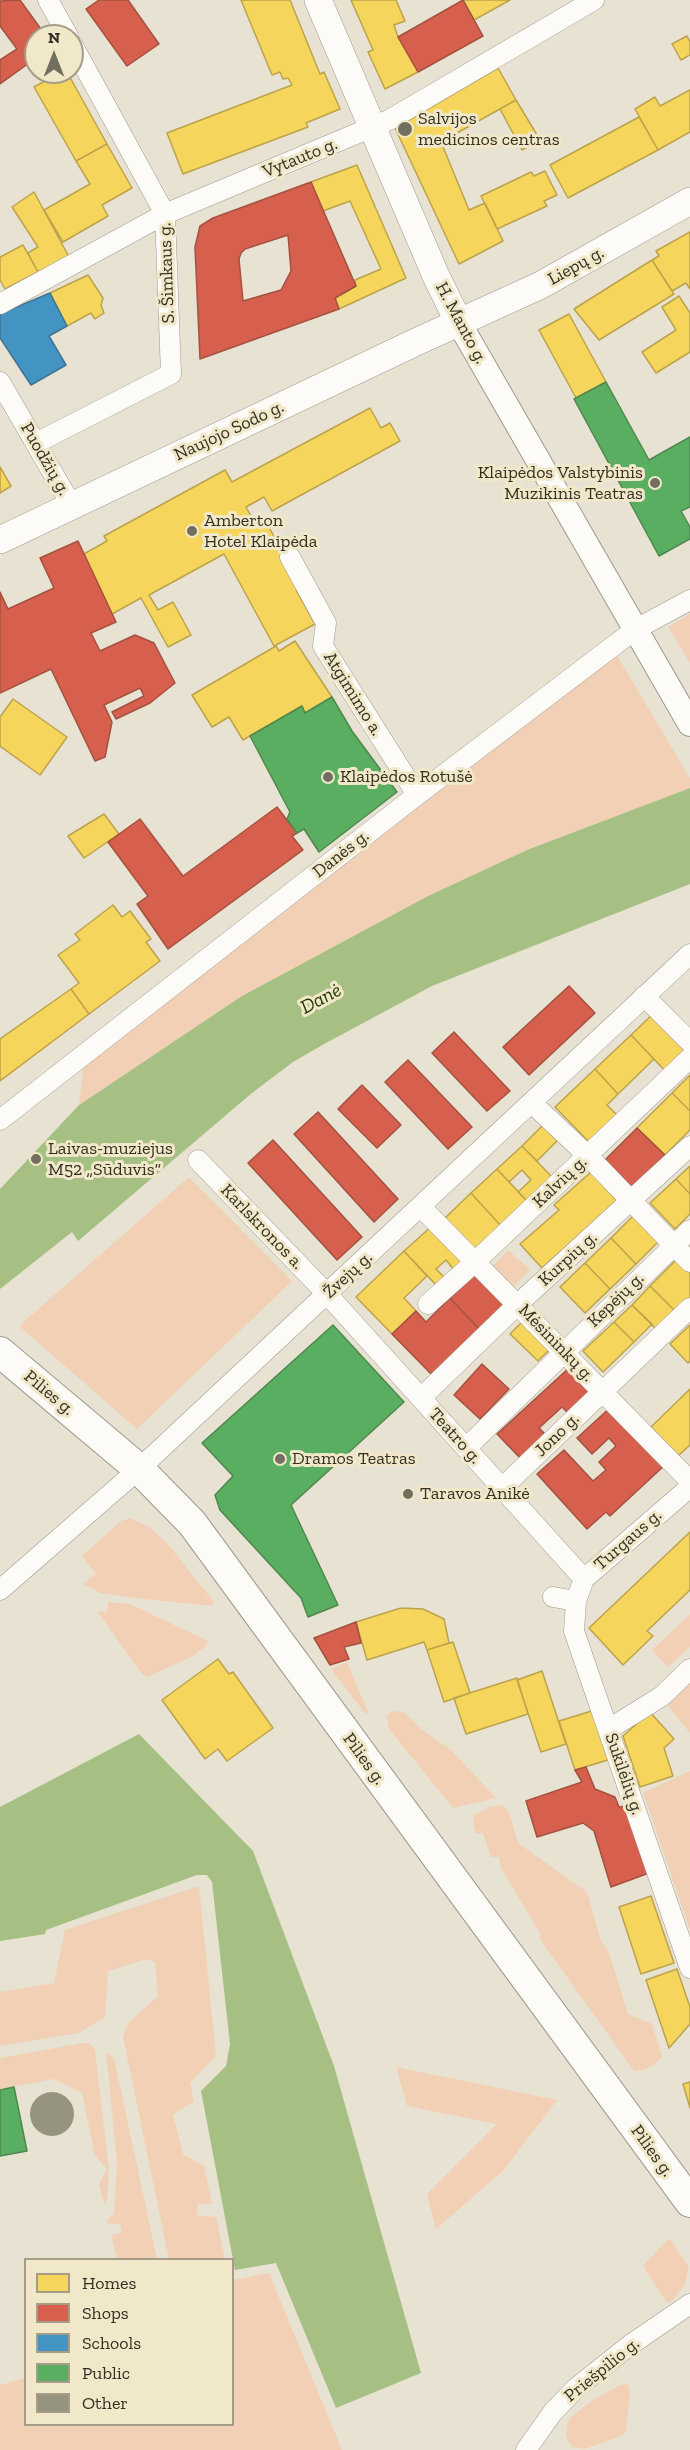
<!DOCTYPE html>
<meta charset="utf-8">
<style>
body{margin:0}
#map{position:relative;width:690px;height:2450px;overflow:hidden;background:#e8e2d2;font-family:"Zilla Slab",serif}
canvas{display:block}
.legend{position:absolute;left:24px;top:2258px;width:210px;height:168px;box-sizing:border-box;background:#f1e7c9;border:2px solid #a59d87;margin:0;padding:8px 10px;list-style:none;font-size:18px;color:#332f23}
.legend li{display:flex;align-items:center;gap:12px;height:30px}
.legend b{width:30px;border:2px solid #a59d87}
.north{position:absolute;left:24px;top:24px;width:60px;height:60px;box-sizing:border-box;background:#f1e7c9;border:2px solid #a59d87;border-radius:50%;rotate:0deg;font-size:16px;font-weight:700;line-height:24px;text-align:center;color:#332f23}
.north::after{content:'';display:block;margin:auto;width:21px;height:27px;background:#726e60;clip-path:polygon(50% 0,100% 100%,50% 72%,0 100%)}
</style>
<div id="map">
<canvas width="690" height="2450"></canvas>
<ul class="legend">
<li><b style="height:16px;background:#f6d55c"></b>Homes</li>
<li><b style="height:16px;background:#d6604d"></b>Shops</li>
<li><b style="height:16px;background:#4393c3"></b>Schools</li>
<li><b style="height:16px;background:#5aae61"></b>Public</li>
<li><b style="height:16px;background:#96937f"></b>Other</li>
</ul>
<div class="north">N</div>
</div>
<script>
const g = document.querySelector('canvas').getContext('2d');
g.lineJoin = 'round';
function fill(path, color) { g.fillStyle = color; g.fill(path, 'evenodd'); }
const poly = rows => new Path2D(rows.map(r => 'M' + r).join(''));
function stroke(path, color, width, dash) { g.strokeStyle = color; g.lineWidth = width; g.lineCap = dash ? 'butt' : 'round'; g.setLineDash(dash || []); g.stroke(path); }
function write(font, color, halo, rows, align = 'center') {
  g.font = font + ' "Zilla Slab",serif'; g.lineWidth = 6; g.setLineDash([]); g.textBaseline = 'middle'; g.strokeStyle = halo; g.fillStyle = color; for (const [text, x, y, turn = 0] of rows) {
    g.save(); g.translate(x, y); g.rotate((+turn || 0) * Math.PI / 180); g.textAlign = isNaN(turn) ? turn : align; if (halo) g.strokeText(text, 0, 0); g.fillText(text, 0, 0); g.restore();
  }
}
const green = poly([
 [690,614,690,663,668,627],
 [612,647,690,778,690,788,527,850,428,896,242,996,79,1105,85,1053],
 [189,1177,292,1281,137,1429,19,1326],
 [508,1250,530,1270,514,1286,493,1266],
 [130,1518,149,1527,166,1542,214,1602,212,1606,134,1598,101,1593,83,1584,96,1574,82,1556,121,1521],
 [108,1602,130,1604,208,1641,206,1646,191,1657,147,1677,142,1674,97,1611,107,1612],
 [690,1614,690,1647,668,1667,652,1650],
 [347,1662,369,1714,364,1712,331,1669],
 [690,1680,690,1733,666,1703],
 [393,1711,404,1712,420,1728,451,1750,496,1798,453,1808,389,1729,387,1715],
 [690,1771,690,1930,643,1793],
 [502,1805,509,1812,518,1843,587,1892,601,1941,608,1950,628,2014,652,2024,662,2056,654,2065,644,2070,634,2071,539,1938,541,1935,501,1868,499,1857,491,1857,483,1833,476,1834,473,1821,475,1815,489,1807],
 [199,1886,216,2056,190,2083,194,2101,173,2115,183,2154,204,2166,212,2204,197,2204,197,2215,216,2217,225,2259,169,2259,123,2037,128,2023,158,1996,155,1962,147,1959,108,1971,105,2017,79,2033,0,2046,0,1992,54,1983,65,1930],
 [83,2043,89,2043,95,2050,109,2170,107,2200,104,2204,99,2184,107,2169,95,2156,82,2093,54,2079,0,2089,0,2058],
 [106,2052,114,2058,157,2259,117,2259,111,2235,122,2233,120,2223,108,2225,107,2220,114,2214,117,2163],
 [396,2067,557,2100,504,2170,436,2229,427,2194,497,2124,407,2106],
 [669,2238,689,2267,685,2284,673,2300,667,2303,643,2266],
 [269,2273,342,2450,0,2450,0,2385,25,2378,26,2424,232,2424,233,2280],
 [628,2384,630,2394,626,2430,621,2436,585,2449,572,2447,566,2436,568,2422,572,2416,590,2402,620,2385]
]);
const water = poly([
 [690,788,690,884,432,986,326,1043,293,1062,252,1093,78,1241,72,1232,0,1289,0,1189,79,1105,242,996,428,896,527,850],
 [139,1734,253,1851,334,2066,421,2373,336,2408,276,2263,235,2270,201,2091,226,2066,230,2044,212,1882,207,1875,197,1875,46,1930,45,1934,0,1941,0,1807]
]);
const homes = poly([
 [241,0,290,0,320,74,324,72,340,109,306,123,308,127,183,174,167,133,292,85,288,78,283,79,280,72,272,75,241,0],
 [351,0,396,0,405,21,394,25,398,37,418,72,385,89,368,52,373,50,351,0],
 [463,0,510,0,474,20,463,0],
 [687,36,690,42,690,55,681,60,672,44,687,36],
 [498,68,516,100,441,142,469,210,485,203,503,241,459,264,395,128,498,68],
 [61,72,67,72,107,144,76,161,34,87,61,72],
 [690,90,690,132,658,150,635,109,655,97,660,106,690,90],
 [516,100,540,140,522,150,500,109,516,100],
 [639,117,658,150,568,198,550,165,639,117],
 [107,144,132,188,102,205,108,216,63,242,44,210,90,184,76,161,107,144],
 [357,165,406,278,339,309,335,298,356,286,355,280,381,269,350,201,323,211,311,182,357,165],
 [545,171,557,195,544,201,547,206,497,229,481,196,531,172,534,176,545,171],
 [34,192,69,257,38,272,28,253,38,247,12,207,34,192],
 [690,232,690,289,686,283,672,291,652,260,659,256,656,251,690,232],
 [23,245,38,272,5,289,0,280,0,257,23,245],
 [652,260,674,294,599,340,574,309,652,260],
 [88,275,103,298,101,305,104,313,95,319,91,313,67,326,50,293,88,275],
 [679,296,690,313,690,352,656,373,642,352,676,330,662,307,679,296],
 [569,314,606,382,576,398,539,330,569,314],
 [370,408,381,428,390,423,400,441,272,511,264,497,246,507,257,527,266,522,302,587,296,590,315,624,274,646,224,554,149,595,158,610,173,602,191,635,168,647,141,598,112,614,84,554,107,541,104,536,225,470,232,482,370,408],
 [0,467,11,486,0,493,0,467],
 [295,641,332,697,305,713,302,706,243,740,229,717,212,727,192,695,276,646,279,651,295,641],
 [13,699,67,737,40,775,0,746,0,717,13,699],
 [104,814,119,834,84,858,68,836,104,814],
 [113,905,122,917,130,911,151,939,146,942,160,961,89,1014,71,989,79,983,58,955,80,940,75,934,113,905],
 [71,989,89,1014,0,1081,0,1039,71,989],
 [657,1010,690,1044,669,1075,631,1035,657,1010],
 [631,1035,654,1059,618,1094,595,1069,631,1035],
 [595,1069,618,1094,607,1105,617,1115,589,1142,555,1107,595,1069],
 [690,1075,690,1111,672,1093,690,1075],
 [672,1093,690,1111,690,1130,665,1155,637,1128,672,1093],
 [548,1120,563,1135,537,1161,522,1146,548,1120],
 [522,1146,552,1177,527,1201,518,1192,531,1180,522,1170,509,1182,497,1169,522,1146],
 [690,1166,690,1194,676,1179,690,1166],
 [497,1169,527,1201,501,1226,471,1193,497,1169],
 [591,1172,617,1201,542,1268,520,1244,559,1210,554,1205,591,1172],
 [676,1179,690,1194,690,1214,675,1229,650,1203,676,1179],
 [471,1193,501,1226,475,1250,445,1218,471,1193],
 [633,1216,658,1242,636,1264,611,1238,633,1216],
 [433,1225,465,1260,454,1270,446,1260,436,1269,444,1277,436,1285,404,1251,433,1225],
 [611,1238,636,1264,610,1289,585,1263,611,1238],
 [404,1251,427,1276,404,1298,416,1311,392,1334,356,1297,404,1251],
 [679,1257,690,1268,690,1298,676,1312,650,1286,679,1257],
 [585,1263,610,1289,585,1313,560,1287,585,1263],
 [650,1286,676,1312,657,1330,632,1305,650,1286],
 [632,1305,652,1324,634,1342,614,1322,632,1305],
 [524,1320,552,1347,538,1361,510,1334,524,1320],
 [614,1322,634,1342,603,1372,583,1351,614,1322],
 [690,1325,690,1361,688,1363,670,1344,690,1325],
 [690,1389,690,1445,678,1456,651,1427,690,1389],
 [690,1532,690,1590,647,1631,653,1636,623,1665,589,1628,690,1532],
 [401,1608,423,1609,444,1619,449,1643,427,1650,424,1642,367,1660,356,1622,401,1608],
 [453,1642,470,1693,444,1702,427,1650,453,1642],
 [218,1659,229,1674,233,1672,273,1728,227,1761,218,1749,205,1759,162,1700,218,1659],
 [542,1671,566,1744,541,1752,517,1680,542,1671],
 [517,1678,528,1714,466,1734,454,1698,517,1678],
 [595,1710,611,1759,575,1770,559,1721,595,1710],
 [650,1712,674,1739,664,1748,673,1776,640,1787,623,1736,650,1712],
 [651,1896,674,1963,641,1974,619,1907,651,1896],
 [677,1969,690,2007,690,2024,669,2048,646,1980,677,1969],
 [690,2082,690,2108,683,2084,690,2082]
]);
const shops = poly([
 [20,0,46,36,36,36,36,58,0,84,0,60,17,49,0,26,0,1,20,0],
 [99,0,128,0,159,44,127,66,86,9,99,0],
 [463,0,483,36,418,72,398,37,463,0],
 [311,182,356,286,335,298,339,309,200,359,195,247,200,226,213,218,311,182],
 [288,235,291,271,281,290,243,301,239,259,241,253,245,249,288,235],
 [78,541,116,622,91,633,100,651,135,635,154,643,175,683,150,703,116,719,112,712,144,696,140,688,104,705,112,722,105,757,95,761,51,669,0,693,0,592,8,609,54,588,40,558,78,541],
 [277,807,297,833,292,836,303,850,168,949,137,904,148,896,108,842,140,819,183,876,277,807],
 [569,986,595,1013,529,1075,503,1047,569,986],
 [454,1032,510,1091,487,1111,432,1053,454,1032],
 [408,1060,472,1127,448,1149,385,1082,408,1060],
 [362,1085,401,1125,377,1148,338,1109,362,1085],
 [318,1112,398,1199,374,1222,294,1134,318,1112],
 [637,1128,665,1155,631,1189,603,1162,637,1128],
 [273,1140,362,1237,337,1260,248,1163,273,1140],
 [476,1273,508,1305,481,1331,450,1298,476,1273],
 [450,1298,481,1331,434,1377,392,1334,416,1311,426,1322,450,1298],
 [482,1364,509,1389,480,1419,454,1395,482,1364],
 [570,1367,594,1393,570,1415,562,1407,539,1428,548,1437,523,1461,497,1434,570,1367],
 [612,1406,666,1464,610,1516,606,1512,587,1529,537,1474,564,1450,593,1481,606,1470,599,1462,616,1446,609,1438,592,1454,577,1438,612,1406],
 [356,1622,361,1643,344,1647,349,1659,330,1665,314,1638,356,1622],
 [586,1767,595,1789,615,1797,619,1807,626,1806,649,1873,611,1887,594,1831,583,1823,537,1837,526,1801,582,1782,575,1770,586,1767]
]);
const schools = poly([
 [50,293,67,326,49,336,66,365,31,385,0,338,0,314,50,293]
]);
const public = poly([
 [606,382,649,460,690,437,690,507,681,511,690,527,690,539,659,556,574,399,606,382],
 [332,697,352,731,397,792,319,852,304,829,297,833,287,819,290,812,250,736,302,706,305,713,332,697],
 [333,1325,404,1402,291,1505,338,1605,308,1617,301,1598,220,1510,215,1495,233,1476,202,1443,333,1325],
 [14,2087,27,2151,0,2156,0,2090,14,2087]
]);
const building = poly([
 '30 2114a22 22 0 1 1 44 0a22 22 0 1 1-44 0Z'
]);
const minor = poly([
 [48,0,68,36],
 [0,304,165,214,389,120,594,0],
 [0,382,72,506],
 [36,443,171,374,165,214,72,44],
 [290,557,326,623,323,646,417,795],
 [644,996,690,1042],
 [532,1103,588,1156,690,1262],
 [0,1120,417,795,612,647,636,629,690,600],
 [198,1160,327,1294,584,1579],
 [421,1207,690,1481],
 [428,1304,476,1261,690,1058],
 [421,1398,518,1304,690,1146],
 [466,1448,690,1230],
 [690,1487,584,1579,576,1601,574,1631,690,1968],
 [502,1488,690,1308],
 [0,1590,139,1469,690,954],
 [553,1597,576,1601],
 [609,1729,662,1696,690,1669],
 [526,2450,553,2412,576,2388,630,2345,690,2304]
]);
const tertiary = poly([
 [459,323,690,724]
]);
const secondary = poly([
 [318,0,436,276,459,323],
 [0,540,416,342,541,285,690,201]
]);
const primary = poly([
 [0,1352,139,1469,192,1523,690,2202]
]);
const markers = [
 [405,129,8,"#726e60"],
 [655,483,6,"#726e60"],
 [192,531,6,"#726e60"],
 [328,777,6,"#726e60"],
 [36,1159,6,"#726e60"],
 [280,1459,6,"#726e60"],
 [408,1494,6,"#726e60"]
];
const poiNames = [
 ["Salvijos",418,119],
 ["medicinos centras",418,140],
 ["Klaipėdos Valstybinis",643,473,"right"],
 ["Muzikinis Teatras",643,494,"right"],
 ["Amberton",204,521],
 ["Hotel Klaipėda",204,542],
 ["Klaipėdos Rotušė",340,777],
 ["Laivas-muziejus",48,1149],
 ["M52 „Sūduvis“",48,1170],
 ["Dramos Teatras",292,1459],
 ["Taravos Anikė",420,1494]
];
const streetNames = [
 ["Vytauto g.",300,158,-22],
 ["Liepų g.",576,266,-29],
 ["S. Šimkaus g.",167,273,-92],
 ["H. Manto g.",461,323,62],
 ["Naujojo Sodo g.",229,431,-25],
 ["Puodžių g.",45,459,60],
 ["Atgimimo a.",353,694,58],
 ["Danės g.",341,854,-38],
 ["Kalvių g.",560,1182,-43],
 ["Karlskronos a.",262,1227,46],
 ["Kurpių g.",568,1259,-42],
 ["Žvejų g.",348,1275,-43],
 ["Kepėjų g.",616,1300,-44],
 ["Mėsininkų g.",556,1343,46],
 ["Pilies g.",49,1393,40],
 ["Jono g.",557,1435,-44],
 ["Teatro g.",455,1436,48],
 ["Turgaus g.",628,1540,-41],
 ["Pilies g.",364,1759,54],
 ["Sukilėlių g.",624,1774,71],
 ["Pilies g.",652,2151,54],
 ["Priešpilio g.",602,2370,-39]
];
const waterNames = [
 ["Danė",321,999,-28]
];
fill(green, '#f2d0b5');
fill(water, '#a6c084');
fill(homes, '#f6d55c');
stroke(homes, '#bca34b', 1.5);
fill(shops, '#d6604d');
stroke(shops, '#a55140', 1.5);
fill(schools, '#4393c3');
stroke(schools, '#3e7593', 1.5);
fill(public, '#5aae61');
stroke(public, '#4e884e', 1.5);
fill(building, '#96937f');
stroke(minor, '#9f9a8e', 21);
stroke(tertiary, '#9f9a8e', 26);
stroke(secondary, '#9f9a8e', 28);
stroke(primary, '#9f9a8e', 32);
stroke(minor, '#fcfbf8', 20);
stroke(tertiary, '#fcfbf8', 24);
stroke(secondary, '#fcfbf8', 27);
stroke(primary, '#fcfbf8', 30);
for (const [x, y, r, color] of markers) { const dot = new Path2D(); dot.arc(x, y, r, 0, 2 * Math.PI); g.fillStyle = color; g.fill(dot); stroke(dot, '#f1e7c9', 2); }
write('18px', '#332f23', '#f1e7c9', poiNames, 'left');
write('18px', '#332f23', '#f1e7c9', streetNames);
write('italic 20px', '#203800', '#f1e7c9', waterNames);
</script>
